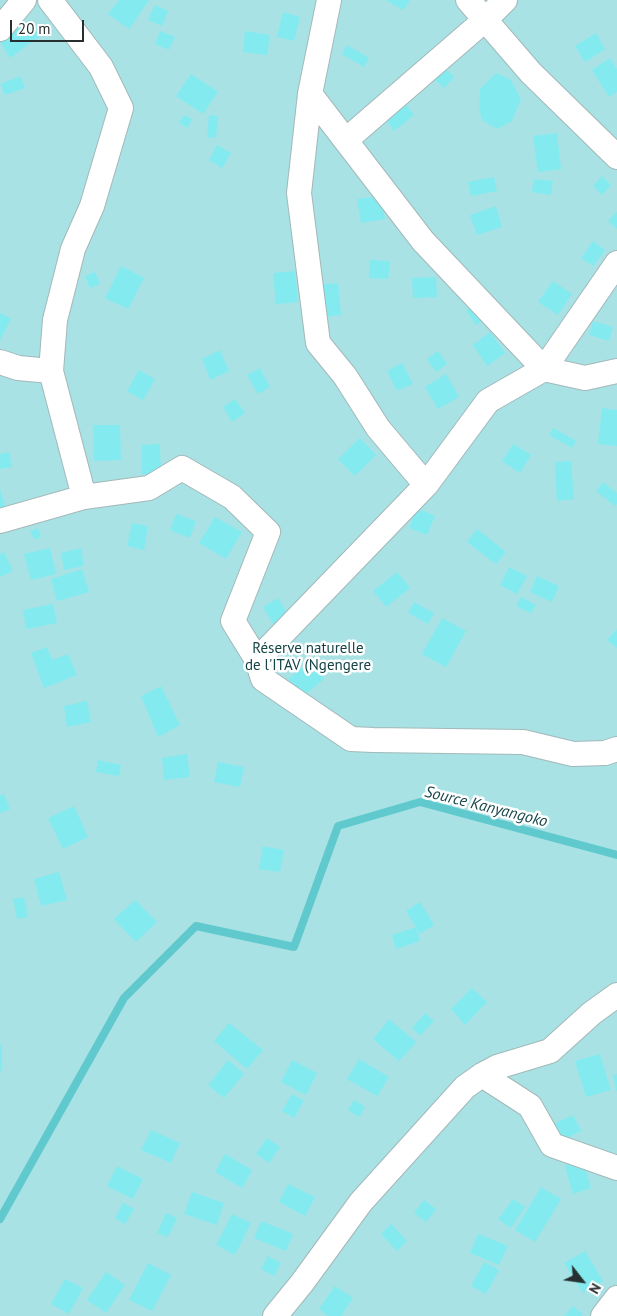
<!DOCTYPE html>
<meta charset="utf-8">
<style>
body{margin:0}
#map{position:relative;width:617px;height:1316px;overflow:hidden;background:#f0fefe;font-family:"PT Sans",sans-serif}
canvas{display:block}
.north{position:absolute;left:557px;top:1256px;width:50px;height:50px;-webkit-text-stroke:4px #fff;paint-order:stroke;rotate:120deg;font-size:14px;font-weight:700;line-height:20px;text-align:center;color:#273030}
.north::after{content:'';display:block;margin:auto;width:18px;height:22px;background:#273030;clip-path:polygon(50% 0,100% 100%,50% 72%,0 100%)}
.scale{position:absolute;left:10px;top:20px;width:74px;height:22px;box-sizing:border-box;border:2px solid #273030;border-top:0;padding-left:6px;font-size:15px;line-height:18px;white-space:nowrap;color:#273030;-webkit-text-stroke:4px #fff;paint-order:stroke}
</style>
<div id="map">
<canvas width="617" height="1316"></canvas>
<div class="north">N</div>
<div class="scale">20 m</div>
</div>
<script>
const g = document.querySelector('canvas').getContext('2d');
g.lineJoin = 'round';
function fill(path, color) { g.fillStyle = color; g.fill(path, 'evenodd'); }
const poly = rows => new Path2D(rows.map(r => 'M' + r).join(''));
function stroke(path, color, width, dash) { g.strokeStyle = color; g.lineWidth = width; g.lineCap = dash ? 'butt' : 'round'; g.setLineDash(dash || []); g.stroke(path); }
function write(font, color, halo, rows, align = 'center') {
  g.font = font + ' "PT Sans",sans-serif'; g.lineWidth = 5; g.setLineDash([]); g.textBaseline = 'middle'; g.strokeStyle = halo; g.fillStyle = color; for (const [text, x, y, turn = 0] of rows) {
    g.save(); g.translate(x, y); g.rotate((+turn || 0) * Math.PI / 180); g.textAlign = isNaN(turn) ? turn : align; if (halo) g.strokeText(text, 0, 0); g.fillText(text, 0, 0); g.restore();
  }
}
const green = poly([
 [0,0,617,0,617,1316,0,1316]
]);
const stream = poly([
 [0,1219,124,998,196,926,294,947,338,826,420,802,617,855]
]);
const building = poly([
 [119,0,149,0,129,29,108,14],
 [386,0,410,0,403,10],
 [155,5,168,11,162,26,148,20],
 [283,12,300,17,294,41,277,37],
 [29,20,40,36,10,58,0,41],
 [160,31,175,37,169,50,155,44],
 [245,31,270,35,267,55,243,52],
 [596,33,605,49,585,62,575,46],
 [347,45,369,58,364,67,342,54],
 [610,58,617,69,617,92,609,97,592,70],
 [438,62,454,77,444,88,428,73],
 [496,73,511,80,521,99,512,121,497,129,482,120,479,107,480,89],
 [191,74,218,92,203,114,176,96],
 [20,76,25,88,5,95,1,84],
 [403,100,414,115,394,131,383,116],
 [184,115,192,119,188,128,179,123],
 [209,115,218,116,216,138,207,137],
 [557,133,561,169,538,172,533,136],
 [217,145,231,153,222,168,209,160],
 [602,176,611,185,602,195,593,186],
 [494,177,497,191,471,196,468,182],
 [534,179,553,181,551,195,532,192],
 [381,196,385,219,361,223,357,199],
 [496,206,502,227,477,235,470,215],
 [617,212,617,229,608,221],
 [593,241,605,250,593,266,581,258],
 [370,260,390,261,388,279,369,278],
 [121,266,144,278,128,309,105,298],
 [295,271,298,302,276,304,273,273],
 [95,272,100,284,90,288,85,276],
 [436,277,437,297,413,298,412,278],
 [553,281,572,294,558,315,538,302],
 [338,283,341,315,321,317,318,285],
 [473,306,483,320,476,325,466,311],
 [0,313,11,319,0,340],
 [593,321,613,327,609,341,589,335],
 [490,332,505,353,487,366,473,345],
 [220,350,229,371,210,380,202,359],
 [438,351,447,364,436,372,427,359],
 [402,363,413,384,397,391,387,371],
 [260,368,270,387,258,394,247,375],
 [139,370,155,379,143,400,127,391],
 [446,374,459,397,438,409,425,387],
 [235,399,245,413,232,422,223,407],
 [602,408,617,410,617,446,598,444],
 [93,425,120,425,121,460,94,461],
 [553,428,576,441,572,448,549,435],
 [360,438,376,455,355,476,338,459],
 [160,444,161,474,142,474,141,445],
 [513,444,531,455,520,473,502,461],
 [9,452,12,467,0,469,0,454],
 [571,461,574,499,557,501,555,462],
 [603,482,617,493,617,504,615,506,596,491],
 [0,489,6,510,0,512],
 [417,508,435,516,427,535,409,528],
 [176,514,196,521,190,538,170,530],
 [215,517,242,532,226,559,199,543],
 [132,523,148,526,144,550,127,546],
 [38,528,41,537,34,539,30,531],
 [477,529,506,552,496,564,467,542],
 [50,548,56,574,31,580,24,554],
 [81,548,84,566,64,570,61,553],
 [4,552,13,571,0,577,0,554],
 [509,567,527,576,517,594,500,585],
 [82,569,89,592,57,601,51,579],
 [397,572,410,588,386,607,373,591],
 [537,576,559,586,552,602,530,592],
 [521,597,536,605,531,613,516,606],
 [278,598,290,618,275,627,263,607],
 [414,602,434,613,428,624,408,613],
 [53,604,57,623,26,629,23,610],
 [442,618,466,631,446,667,422,654],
 [617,629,617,648,607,640],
 [47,647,52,660,68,654,77,675,44,688,31,653],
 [311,662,324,679,302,697,288,679],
 [161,686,180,725,158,737,141,696],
 [87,701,91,722,67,727,64,706],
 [187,754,190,777,164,780,162,758],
 [98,760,121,765,119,776,96,772],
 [218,762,244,767,240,787,214,782],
 [4,794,10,809,0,813,0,796],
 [74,806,88,837,63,849,48,818],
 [263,846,284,850,280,872,259,869],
 [59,872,67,900,41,906,34,879],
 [24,897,28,917,17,919,13,899],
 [135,900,157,922,136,942,114,919],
 [420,902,434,925,420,934,406,911],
 [416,927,420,941,396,949,392,935],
 [472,988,487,1002,465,1025,451,1009],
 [425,1013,434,1021,420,1036,412,1028],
 [389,1019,416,1042,399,1061,373,1039],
 [229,1023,263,1050,247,1069,214,1041],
 [0,1045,2,1045,2,1071,0,1071],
 [600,1054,611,1090,586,1097,575,1061],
 [359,1059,389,1077,377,1096,347,1079],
 [228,1060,244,1074,224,1098,208,1085],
 [292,1060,317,1073,306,1095,281,1082],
 [617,1074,617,1091,616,1091,613,1075],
 [292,1094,304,1101,294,1118,282,1111],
 [354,1100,365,1107,359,1117,348,1110],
 [573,1115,581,1131,557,1143,549,1126],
 [151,1130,180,1143,171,1163,141,1150],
 [267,1138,280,1147,269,1163,256,1154],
 [225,1154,252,1170,242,1188,215,1172],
 [583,1160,591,1188,573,1194,565,1166],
 [117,1166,143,1179,133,1199,107,1186],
 [288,1184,315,1197,305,1216,279,1202],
 [541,1187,561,1199,535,1242,515,1230],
 [192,1192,224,1203,217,1225,184,1214],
 [513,1199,525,1207,511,1228,498,1219],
 [424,1200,436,1209,426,1222,414,1213],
 [123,1203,134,1209,125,1224,115,1218],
 [166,1213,177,1218,168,1237,157,1233],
 [232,1214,251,1223,235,1255,216,1245],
 [261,1221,293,1234,286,1251,254,1238],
 [391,1224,407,1241,397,1251,381,1234],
 [478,1234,508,1246,499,1265,470,1253],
 [585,1251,603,1281,583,1293,564,1263],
 [268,1256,281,1263,274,1276,261,1269],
 [484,1262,499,1270,486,1294,471,1286],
 [148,1263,171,1275,152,1311,129,1300],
 [106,1272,125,1285,106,1313,87,1300],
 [65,1279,83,1288,69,1314,51,1304],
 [335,1286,353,1298,341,1316,328,1316,319,1309],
 [573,1306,583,1315,582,1316,564,1316]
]);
const minor = poly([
 [50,0,101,67,121,108,92,206,73,249,55,320,51,371,84,497],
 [329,0,310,94,299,193,318,343,345,376,378,428,426,485],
 [468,0,531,73,617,157],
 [0,29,24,0],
 [310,94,423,241,544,369,585,378,617,371],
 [346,140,486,19,505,0],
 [0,362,18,368,51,371],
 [0,521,84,497,149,488,182,468,232,497,268,532,233,621,257,660,263,679,351,739,373,740,523,742,573,754,605,753,617,749],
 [257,660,426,485,488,401,544,369,617,263],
 [482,1075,530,1106,552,1145,617,1168],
 [275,1316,302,1283,361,1202,465,1087,482,1075,497,1067,550,1051,592,1013,617,995],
 [603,1316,617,1298]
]);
const parkNames = [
 ["Réserve naturelle",308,649],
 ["de l'ITAV (Ngengere",308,666]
];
const waterNames = [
 ["Source Kanyangoko",486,807,14]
];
fill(green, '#a8e2e4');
stroke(stream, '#60c9ce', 8);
fill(building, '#83ebf0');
stroke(minor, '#a3b8b9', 26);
stroke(minor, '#fff', 24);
write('15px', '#134345', '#fff', parkNames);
write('italic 16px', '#18484a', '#fff', waterNames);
</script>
